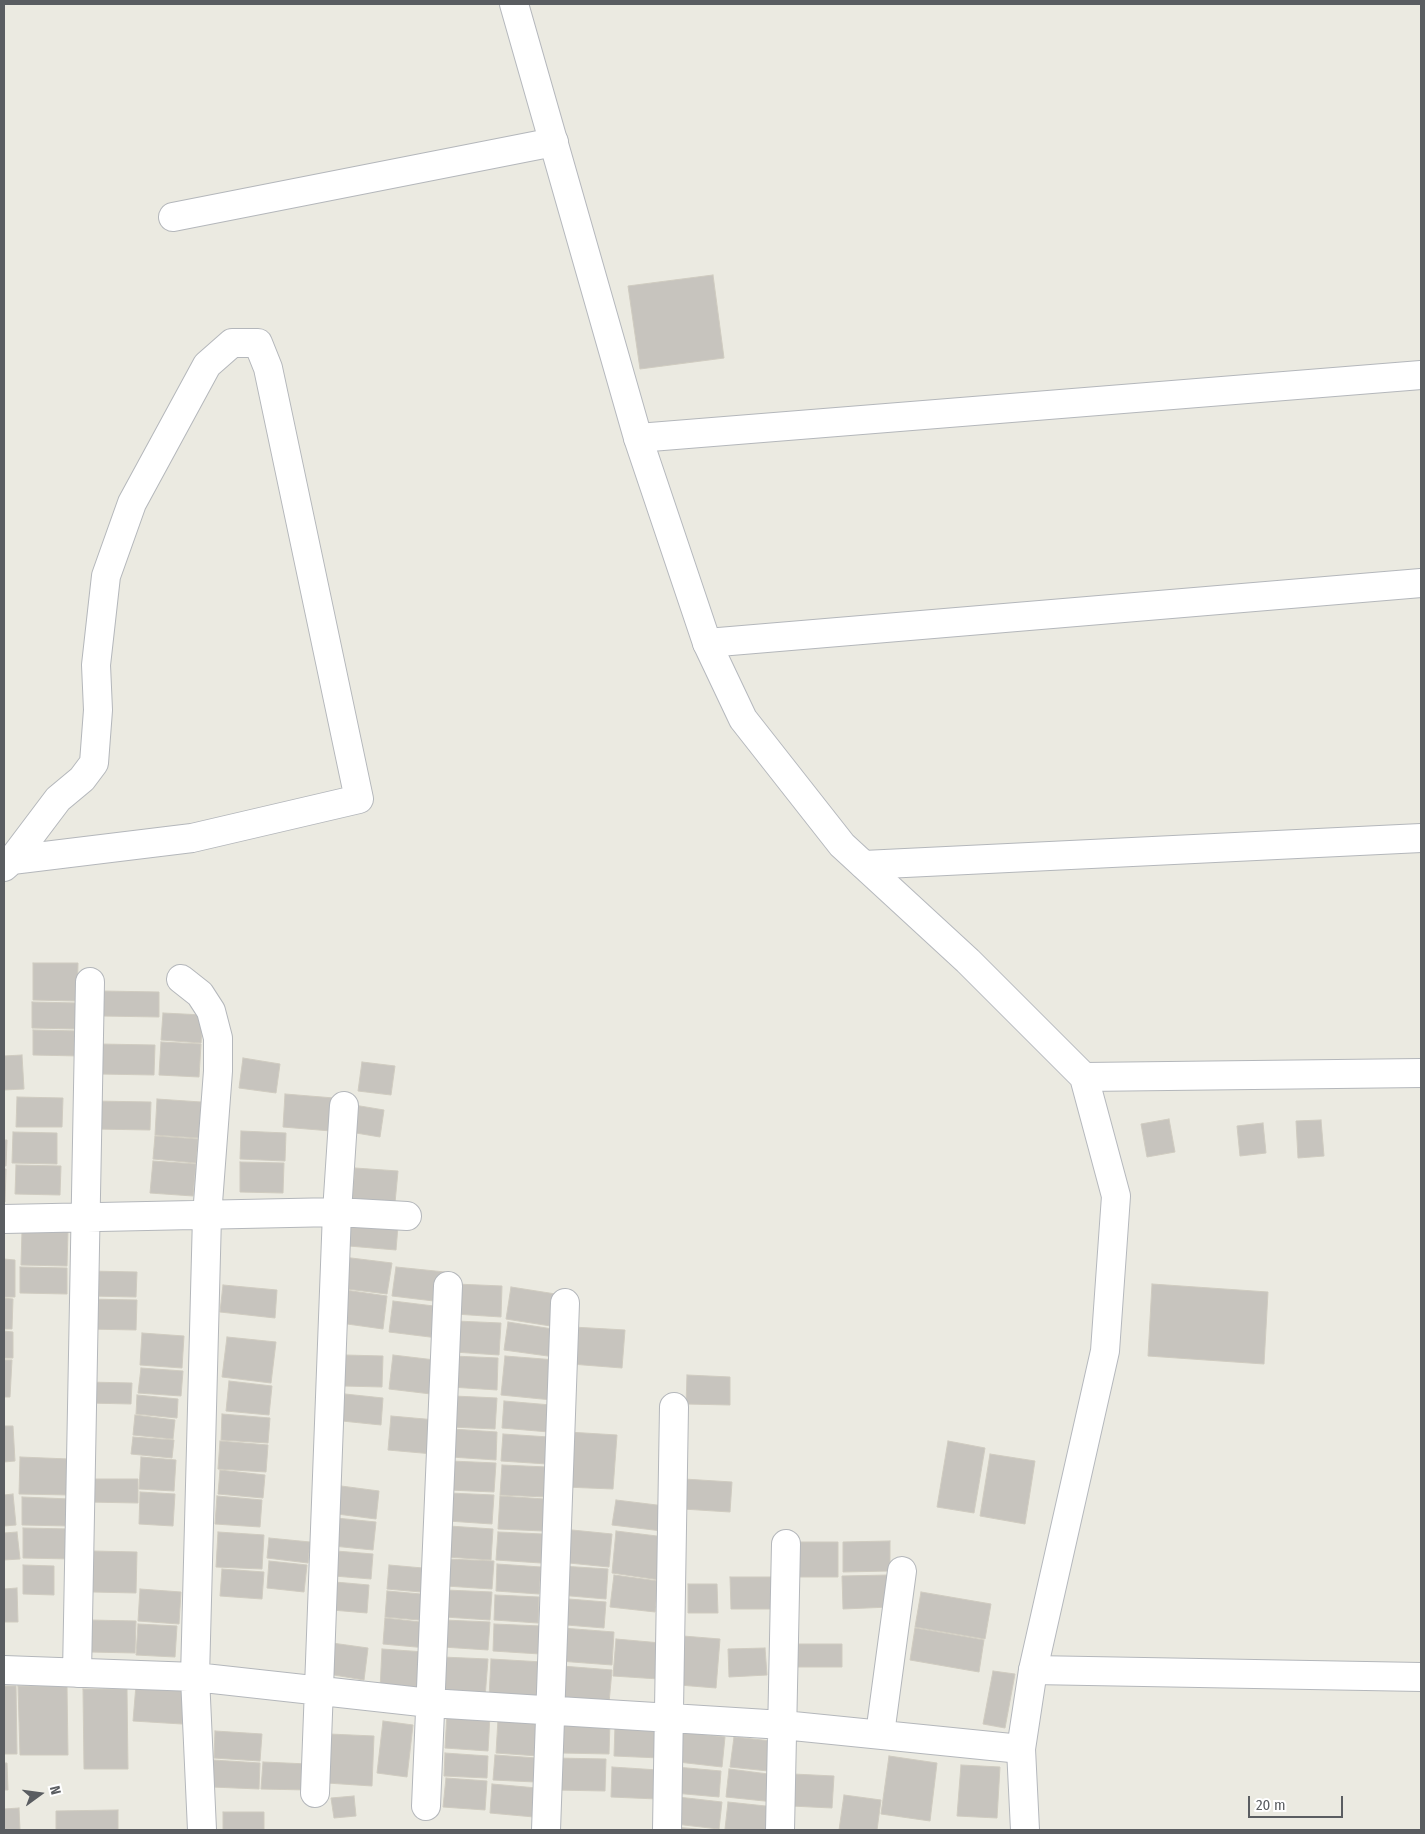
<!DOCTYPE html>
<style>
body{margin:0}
#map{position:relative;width:1425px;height:1834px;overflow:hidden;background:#ebeae1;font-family:"Fira Sans Condensed",sans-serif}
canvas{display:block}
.frame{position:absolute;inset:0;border:5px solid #5a5d61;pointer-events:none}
.north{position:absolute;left:15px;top:1769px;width:50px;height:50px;-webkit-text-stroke:4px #fff;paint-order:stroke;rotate:76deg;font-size:14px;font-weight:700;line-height:20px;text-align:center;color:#5a5d61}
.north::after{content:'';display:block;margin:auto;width:18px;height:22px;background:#5a5d61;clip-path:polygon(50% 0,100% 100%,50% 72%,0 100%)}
.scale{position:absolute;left:1248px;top:1796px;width:95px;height:22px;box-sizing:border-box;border:2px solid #5a5d61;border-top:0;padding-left:6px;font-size:15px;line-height:18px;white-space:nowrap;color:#5a5d61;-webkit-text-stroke:4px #fff;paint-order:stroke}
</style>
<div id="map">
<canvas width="1425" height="1834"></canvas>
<div class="frame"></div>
<div class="north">N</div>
<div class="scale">20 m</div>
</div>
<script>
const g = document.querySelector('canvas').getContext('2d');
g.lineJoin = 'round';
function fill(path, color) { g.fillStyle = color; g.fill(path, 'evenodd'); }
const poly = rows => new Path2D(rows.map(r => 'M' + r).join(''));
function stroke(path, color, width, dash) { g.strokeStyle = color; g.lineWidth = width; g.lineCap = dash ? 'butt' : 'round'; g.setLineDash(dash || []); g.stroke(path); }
const building = poly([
 [713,275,724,358,640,369,628,286,713,275],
 [33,963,78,963,77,1001,33,1000,33,963],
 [102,991,159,992,159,1017,102,1016,102,991],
 [32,1002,78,1003,77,1029,32,1028,32,1002],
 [163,1013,203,1015,201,1043,161,1040,163,1013],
 [33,1030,80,1031,79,1056,33,1055,33,1030],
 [161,1042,201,1044,199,1077,159,1075,161,1042],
 [99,1044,155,1045,154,1075,99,1074,99,1044],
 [22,1055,24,1089,4,1090,4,1056,22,1055],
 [243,1058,280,1064,276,1093,239,1088,243,1058],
 [362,1062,395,1066,391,1095,358,1091,362,1062],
 [285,1094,334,1098,331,1131,283,1127,285,1094],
 [17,1097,63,1098,62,1127,16,1127,17,1097],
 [157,1099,201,1102,199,1138,155,1135,157,1099],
 [94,1101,151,1102,150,1130,94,1129,94,1101],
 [354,1105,384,1110,380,1137,350,1132,354,1105],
 [1169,1119,1175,1152,1147,1157,1141,1124,1169,1119],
 [1321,1120,1324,1156,1298,1158,1296,1121,1321,1120],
 [1263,1123,1266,1153,1240,1156,1237,1126,1263,1123],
 [241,1131,286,1133,285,1161,240,1159,241,1131],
 [13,1132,57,1133,57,1164,12,1163,13,1132],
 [155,1136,198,1139,196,1163,153,1159,155,1136],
 [4,1140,7,1140,6,1166,4,1166,4,1140],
 [153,1161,196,1164,193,1196,150,1193,153,1161],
 [240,1162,284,1163,283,1193,240,1192,240,1162],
 [16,1165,61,1166,60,1195,15,1194,16,1165],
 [355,1168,398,1171,395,1203,352,1200,355,1168],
 [4,1169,6,1169,5,1202,4,1202,4,1169],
 [351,1221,398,1226,396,1250,349,1246,351,1221],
 [22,1230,68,1231,67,1266,21,1265,22,1230],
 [343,1257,392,1263,387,1294,339,1288,343,1257],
 [4,1259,15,1260,15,1297,4,1297,4,1259],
 [20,1267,67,1268,67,1294,20,1293,20,1267],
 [396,1267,445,1272,442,1302,392,1296,396,1267],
 [89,1271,137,1272,136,1297,89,1296,89,1271],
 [456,1284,502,1286,501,1317,455,1314,456,1284],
 [1152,1284,1268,1292,1264,1364,1148,1356,1152,1284],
 [223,1285,277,1290,275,1318,220,1312,223,1285],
 [511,1287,562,1295,557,1327,506,1319,511,1287],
 [338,1289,387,1296,383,1329,333,1322,338,1289],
 [4,1298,13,1299,12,1329,4,1329,4,1298],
 [87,1299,137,1300,136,1330,87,1329,87,1299],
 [393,1301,442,1307,438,1338,389,1332,393,1301],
 [456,1321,501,1323,499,1355,454,1352,456,1321],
 [508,1322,559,1330,555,1357,504,1350,508,1322],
 [573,1327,625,1330,622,1368,571,1364,573,1327],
 [4,1331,13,1332,13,1358,4,1358,4,1331],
 [142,1333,184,1336,182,1368,140,1365,142,1333],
 [227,1337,276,1342,271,1383,222,1377,227,1337],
 [345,1355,383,1356,382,1387,344,1386,345,1355],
 [393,1355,435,1360,431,1394,389,1389,393,1355],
 [453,1356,498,1358,497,1390,451,1387,453,1356],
 [505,1356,556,1360,552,1400,501,1395,505,1356],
 [4,1360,12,1360,10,1397,4,1397,4,1360],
 [141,1368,183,1371,181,1396,138,1393,141,1368],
 [687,1375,730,1377,730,1405,686,1404,687,1375],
 [229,1381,272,1386,269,1415,226,1411,229,1381],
 [87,1382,132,1383,131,1404,87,1403,87,1382],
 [345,1394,383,1398,381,1425,342,1421,345,1394],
 [137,1395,178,1399,177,1418,136,1414,137,1395],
 [454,1396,497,1398,495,1429,452,1427,454,1396],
 [504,1401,551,1405,549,1432,502,1428,504,1401],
 [222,1414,270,1418,268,1443,221,1440,222,1414],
 [135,1415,175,1420,173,1439,133,1435,135,1415],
 [391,1416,436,1420,433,1454,388,1450,391,1416],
 [4,1426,13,1426,15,1461,4,1462,4,1426],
 [452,1429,497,1432,496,1460,451,1457,452,1429],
 [568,1432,617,1435,613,1489,565,1487,568,1432],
 [503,1434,549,1437,547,1464,501,1461,503,1434],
 [133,1437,174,1440,172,1458,131,1454,133,1437],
 [220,1441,268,1445,266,1472,218,1469,220,1441],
 [948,1441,985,1448,974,1513,937,1507,948,1441],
 [990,1454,1035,1461,1025,1524,980,1516,990,1454],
 [20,1457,69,1459,69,1495,19,1494,20,1457],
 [141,1457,176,1460,174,1491,139,1489,141,1457],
 [451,1461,496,1463,494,1492,449,1490,451,1461],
 [502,1465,547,1467,546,1497,500,1495,502,1465],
 [220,1470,265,1475,263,1498,218,1494,220,1470],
 [87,1479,138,1479,138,1503,87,1502,87,1479],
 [684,1479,732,1482,730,1512,683,1509,684,1479],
 [341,1486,379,1491,376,1519,337,1514,341,1486],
 [140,1492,175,1494,173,1526,139,1524,140,1492],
 [449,1493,494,1495,492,1524,448,1521,449,1493],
 [13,1494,16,1525,4,1526,4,1495,13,1494],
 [217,1496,262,1500,260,1527,215,1524,217,1496],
 [500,1496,545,1499,543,1531,498,1529,500,1496],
 [22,1497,70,1499,69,1526,22,1525,22,1497],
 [616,1500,665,1506,662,1531,612,1525,616,1500],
 [336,1518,376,1522,373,1550,333,1546,336,1518],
 [449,1526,493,1529,491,1560,447,1557,449,1526],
 [23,1528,71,1529,71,1559,23,1558,23,1528],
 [562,1529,612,1534,609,1567,559,1562,562,1529],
 [616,1531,665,1537,660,1580,612,1573,616,1531],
 [17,1532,20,1559,4,1560,4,1533,17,1532],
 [218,1532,264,1535,262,1569,216,1567,218,1532],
 [498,1532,543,1534,541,1563,496,1560,498,1532],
 [269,1538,310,1542,308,1563,267,1558,269,1538],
 [890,1541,890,1571,843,1572,843,1542,890,1541],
 [796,1542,838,1542,838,1577,797,1577,796,1542],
 [93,1551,137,1552,136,1593,93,1592,93,1551],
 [336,1551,373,1554,371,1579,334,1576,336,1551],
 [447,1559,494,1561,492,1589,446,1586,447,1559],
 [269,1561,307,1565,304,1592,267,1588,269,1561],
 [497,1564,541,1567,539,1594,496,1591,497,1564],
 [23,1565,54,1566,54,1595,23,1594,23,1565],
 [389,1565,434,1569,432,1593,387,1589,389,1565],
 [561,1566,608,1569,606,1599,559,1595,561,1566],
 [222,1569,264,1572,262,1599,220,1596,222,1569],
 [614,1575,658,1581,655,1612,610,1607,614,1575],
 [889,1575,890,1607,843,1609,842,1576,889,1575],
 [730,1577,775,1577,775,1609,731,1609,730,1577],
 [335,1582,369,1585,367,1613,332,1610,335,1582],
 [688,1584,717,1584,718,1613,688,1613,688,1584],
 [17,1588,18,1622,4,1622,4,1589,17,1588],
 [140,1589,181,1592,179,1624,138,1621,140,1589],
 [446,1590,492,1592,490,1620,445,1617,446,1590],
 [387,1591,432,1595,430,1621,385,1617,387,1591],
 [921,1592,991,1604,985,1639,915,1627,921,1592],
 [495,1595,539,1597,538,1623,494,1620,495,1595],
 [556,1598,606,1602,604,1628,554,1624,556,1598],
 [385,1618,429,1623,427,1648,383,1644,385,1618],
 [90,1620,136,1621,135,1653,90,1652,90,1620],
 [444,1620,490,1622,488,1650,443,1647,444,1620],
 [138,1624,177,1626,175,1657,136,1655,138,1624],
 [494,1624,541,1626,540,1654,493,1651,494,1624],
 [562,1628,614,1632,612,1665,559,1661,562,1628],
 [915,1628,984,1640,979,1672,910,1660,915,1628],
 [683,1636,720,1639,716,1688,679,1685,683,1636],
 [616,1639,661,1643,659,1679,613,1676,616,1639],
 [332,1643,368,1648,364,1680,328,1674,332,1643],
 [794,1644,842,1644,842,1667,793,1667,794,1644],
 [765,1648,767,1675,729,1677,728,1649,765,1648],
 [382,1649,425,1652,423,1692,380,1689,382,1649],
 [442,1657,488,1659,485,1698,439,1696,442,1657],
 [491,1659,543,1662,541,1701,489,1698,491,1659],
 [562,1666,612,1670,609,1703,559,1699,562,1666],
 [993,1671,1015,1674,1005,1728,983,1724,993,1671],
 [136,1685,185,1688,182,1724,133,1721,136,1685],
 [4,1686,16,1686,17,1754,4,1754,4,1686],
 [18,1686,67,1686,68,1755,20,1755,18,1686],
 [83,1689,127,1689,128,1769,84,1769,83,1689],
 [447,1713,490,1715,488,1751,445,1748,447,1713],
 [498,1719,540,1721,538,1756,496,1753,498,1719],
 [383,1721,413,1725,407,1777,377,1773,383,1721],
 [561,1722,610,1723,609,1754,561,1753,561,1722],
 [615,1726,661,1729,660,1758,614,1756,615,1726],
 [215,1731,262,1734,260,1761,214,1758,215,1731],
 [680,1732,725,1737,722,1767,678,1762,680,1732],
 [329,1734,374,1736,372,1786,327,1783,329,1734],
 [734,1737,781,1742,778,1772,730,1767,734,1737],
 [445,1753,488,1756,487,1778,444,1776,445,1753],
 [495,1755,537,1758,535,1782,493,1780,495,1755],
 [889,1756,937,1763,930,1821,881,1814,889,1756],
 [555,1758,606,1759,605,1791,555,1790,555,1758],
 [213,1760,260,1763,259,1789,212,1787,213,1760],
 [263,1762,308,1764,307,1790,261,1789,263,1762],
 [4,1763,7,1763,8,1790,4,1790,4,1763],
 [961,1765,1000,1767,997,1818,957,1816,961,1765],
 [612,1767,658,1770,657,1799,611,1797,612,1767],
 [676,1767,721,1771,719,1797,674,1793,676,1767],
 [729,1769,776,1775,774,1802,726,1797,729,1769],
 [793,1774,834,1776,832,1808,791,1806,793,1774],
 [446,1778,487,1781,485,1810,443,1807,446,1778],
 [492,1784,537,1788,534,1817,490,1813,492,1784],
 [844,1795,881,1800,877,1830,839,1830,844,1795],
 [354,1796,356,1816,334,1818,331,1798,354,1796],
 [678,1797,722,1802,719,1829,675,1824,678,1797],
 [728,1802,775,1807,773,1830,725,1829,728,1802],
 [19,1808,20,1830,4,1830,4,1809,19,1808],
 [118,1810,118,1830,56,1830,56,1811,118,1810],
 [223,1812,264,1812,264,1830,223,1830,223,1812],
 [674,1827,708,1830,674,1830,674,1827]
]);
const street = poly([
 [173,217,554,142],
 [638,438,1421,375],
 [707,643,1421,583],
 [864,865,1421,838],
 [4,867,12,860,192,838,359,799,268,368,258,343,232,343,207,365,132,503,106,576,96,665,98,710,94,763,82,779,58,799,12,860],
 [181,979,200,994,211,1011,218,1038,218,1071,207,1216,195,1677,202,1830],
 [1084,1077,1421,1073],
 [4,1219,337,1212,407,1216],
 [4,1670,195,1677,430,1703,783,1725,1021,1749],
 [1033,1670,1421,1677],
 [77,1673,90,982],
 [880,1734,902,1571],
 [315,1793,337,1212,344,1106],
 [426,1806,448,1286],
 [546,1830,565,1303],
 [667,1830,674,1407],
 [780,1830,786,1544]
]);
const secondary = poly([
 [514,4,638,438,707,643,743,719,842,845,968,961,1084,1077,1116,1196,1105,1351,1033,1670,1021,1749,1025,1830]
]);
fill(building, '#c7c4be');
stroke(building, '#cfcbc0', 1);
stroke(street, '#b4b7bb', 30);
stroke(secondary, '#b5b8bd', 30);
stroke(street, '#fff', 28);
stroke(secondary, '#fff', 28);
</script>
